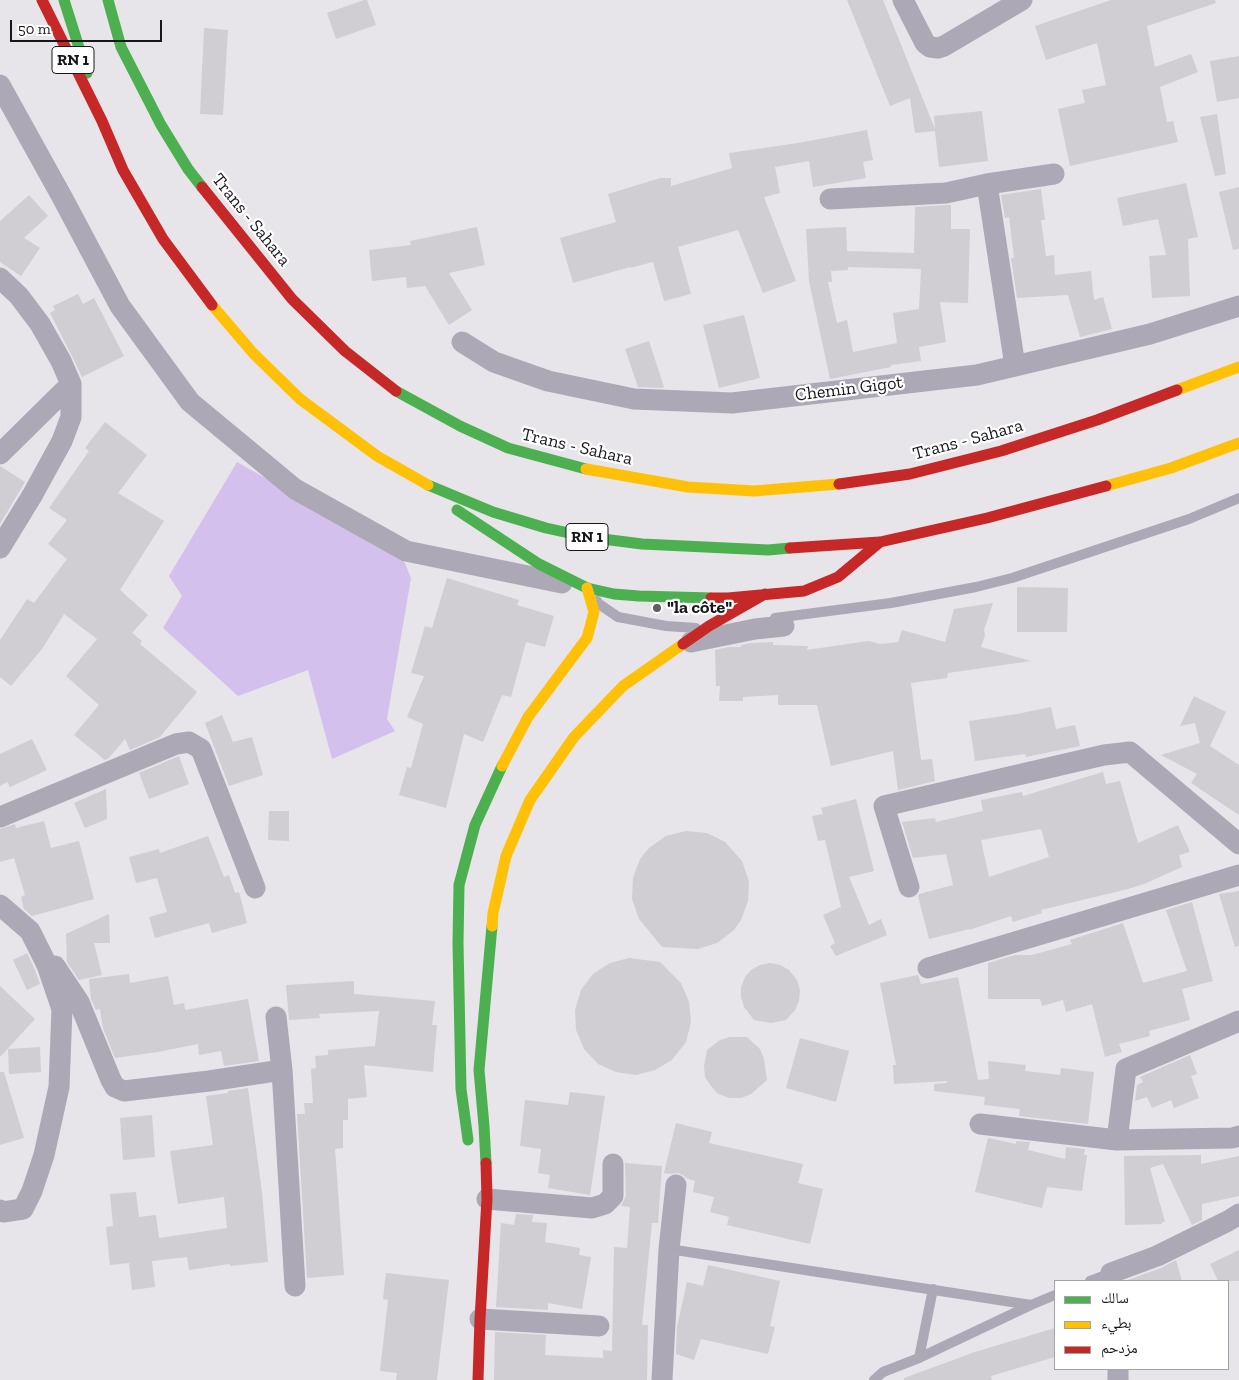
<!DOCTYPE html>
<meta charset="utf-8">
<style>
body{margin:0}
#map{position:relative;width:1239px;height:1380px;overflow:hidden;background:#e7e4ea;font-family:"Zilla Slab","Noto Naskh Arabic",serif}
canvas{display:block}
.legend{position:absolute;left:1054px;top:1280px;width:175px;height:90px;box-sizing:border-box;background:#fff;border:1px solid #a3a2a4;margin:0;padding:6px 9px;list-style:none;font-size:15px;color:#18161b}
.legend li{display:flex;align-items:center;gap:10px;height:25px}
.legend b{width:25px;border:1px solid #a3a2a4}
.scale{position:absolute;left:10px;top:20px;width:152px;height:22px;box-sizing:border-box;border:2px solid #18161b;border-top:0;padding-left:6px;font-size:15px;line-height:18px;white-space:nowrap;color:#18161b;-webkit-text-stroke:4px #fff;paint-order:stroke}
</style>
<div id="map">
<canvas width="1239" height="1380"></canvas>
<ul class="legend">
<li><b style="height:6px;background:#4caf50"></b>سالك</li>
<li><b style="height:6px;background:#ffc107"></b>بطيء</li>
<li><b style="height:6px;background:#c62828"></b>مزدحم</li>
</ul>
<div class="scale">50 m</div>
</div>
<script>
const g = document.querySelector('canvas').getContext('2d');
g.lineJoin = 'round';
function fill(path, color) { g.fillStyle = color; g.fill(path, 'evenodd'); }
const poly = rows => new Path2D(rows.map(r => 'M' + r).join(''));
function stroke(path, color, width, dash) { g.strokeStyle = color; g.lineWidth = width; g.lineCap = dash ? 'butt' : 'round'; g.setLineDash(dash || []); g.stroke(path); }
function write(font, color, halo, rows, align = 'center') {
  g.font = font + ' "Zilla Slab",serif'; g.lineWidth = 4.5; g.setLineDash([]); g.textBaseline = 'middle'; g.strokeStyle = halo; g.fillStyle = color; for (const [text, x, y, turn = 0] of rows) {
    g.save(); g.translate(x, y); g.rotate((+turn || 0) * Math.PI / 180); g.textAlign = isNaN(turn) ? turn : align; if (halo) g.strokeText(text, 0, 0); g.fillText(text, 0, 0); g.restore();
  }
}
const forest = poly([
 [237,462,402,556,411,578,387,719,395,731,332,759,308,670,238,696,163,628,182,596,169,576]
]);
const building = poly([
 [364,0,367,0,376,25,336,39,327,13],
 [847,0,883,0,935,129,934,116,982,111,988,161,939,167,935,131,915,133,910,98,890,106],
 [1111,0,1215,0,1216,3,1147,26,1155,67,1191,54,1198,72,1160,87,1167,122,1173,121,1178,142,1070,166,1058,109,1085,103,1082,90,1106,85,1097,43,1046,60,1035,26],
 [204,28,228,30,223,115,200,114],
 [1239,56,1239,98,1217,102,1210,61],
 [1217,114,1226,174,1215,176,1200,117],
 [867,130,873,160,863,162,866,178,813,187,809,161,775,167,780,193,764,197,796,281,763,293,738,230,678,247,691,294,664,301,653,262,630,268,630,267,573,283,560,238,616,222,608,194,660,178,671,178,671,186,732,168,729,153,798,143],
 [1186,183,1198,237,1188,239,1190,296,1152,298,1149,256,1166,255,1158,219,1123,226,1117,198],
 [1239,187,1239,249,1233,250,1219,192],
 [1041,189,1045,220,1041,220,1046,256,1054,255,1055,275,1091,271,1094,300,1103,297,1112,329,1080,337,1068,295,1017,298,1011,258,1014,258,1009,217,1005,218,1001,195],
 [29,195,48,216,24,238,40,248,21,276,0,262,0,221],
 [947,205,951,205,951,229,970,229,968,303,940,302,946,342,919,347,921,361,891,365,891,367,830,379,809,281,806,229,846,227,847,251,914,253,915,207],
 [848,267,921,269,919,309,893,313,897,343,853,352,847,320,837,323,828,282,832,282,831,271,848,270],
 [477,227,485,265,449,273,472,310,449,325,425,286,407,288,406,277,372,281,369,250,411,245,410,241],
 [78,294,83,304,94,298,124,356,82,377,72,356,50,313,55,310,53,306],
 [744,315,760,378,719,388,703,325],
 [649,341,664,387,662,388,638,387,625,349],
 [105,422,147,455,118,493,164,521,120,590,148,615,132,633,142,641,140,644,197,692,160,737,130,750,125,739,109,758,105,760,74,735,99,705,66,676,97,639,64,614,42,649,11,686,0,677,0,640,27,599,34,603,67,559,48,544,67,520,49,508,89,451,85,448],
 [0,466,25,482,0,524],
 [447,578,519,600,517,605,554,616,545,647,526,642,511,697,502,695,483,742,464,734,446,808,399,795,407,767,411,768,423,724,407,717,424,676,411,673,425,626,432,628],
 [1017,587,1068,588,1067,632,1017,632],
 [993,603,984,630,985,635,981,647,1031,661,948,673,947,678,911,683,921,760,932,759,935,781,898,790,893,751,831,766,817,705,778,705,778,695,743,697,743,701,719,701,720,686,716,686,715,650,729,647,741,647,741,645,751,643,773,642,773,645,808,646,807,650,868,641,881,644,898,642,902,630,945,642,954,609],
 [1194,696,1226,712,1210,746,1239,765,1239,815,1191,783,1197,774,1161,755,1200,743,1195,723,1180,726],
 [1051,707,1056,729,1075,725,1080,746,1026,757,1025,754,975,761,969,721,1017,714],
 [222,715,233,742,252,737,263,775,229,786,205,723],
 [32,739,47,770,10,787,7,782,0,786,0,754],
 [179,756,189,784,149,799,139,773],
 [1103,772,1106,784,1120,781,1138,843,1178,825,1190,852,1179,855,1182,867,1144,884,1128,889,1041,910,1042,913,1013,922,1011,916,969,930,969,929,929,939,918,896,919,894,953,885,946,854,913,858,902,822,935,818,936,822,983,811,981,800,1022,792,1023,796],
 [1041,829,1049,857,989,877,981,840],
 [106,789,107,819,85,828,74,803],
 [856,799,874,871,849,877,869,925,881,919,887,935,836,956,830,946,835,943,823,915,841,907,825,840,818,841,812,816,823,814,821,808],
 [269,811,289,811,289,841,268,840],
 [44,821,51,848,79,841,94,899,32,916,24,909,21,897,25,895,14,858,0,862,0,829,15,824,16,828],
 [686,831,707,833,725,842,742,861,749,881,748,901,741,920,734,930,717,943,698,949,662,947,639,919,632,899,633,878,640,859,649,848,666,836],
 [208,836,224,877,229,875,235,893,239,892,247,923,212,933,209,923,155,938,149,917,167,912,157,878,136,883,129,857,159,849,160,853],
 [1239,891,1239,946,1235,947,1219,894],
 [1192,902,1213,981,1182,989,1190,1020,1149,1031,1150,1036,1119,1044,1122,1052,1105,1057,1092,1004,1066,1012,1063,1000,1042,1006,1040,999,988,999,988,963,1015,955,1032,955,1072,944,1070,940,1123,923,1143,983,1187,971,1166,910],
 [109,914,110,943,94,943,102,975,79,980,67,962,66,934],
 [27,953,35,970,40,984,27,990,13,960],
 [629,958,660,962,681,983,689,1002,691,1022,686,1042,672,1060,655,1070,636,1075,616,1072,598,1064,584,1049,576,1030,575,1010,581,990,593,974,610,963],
 [770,963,780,965,789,970,797,980,800,990,799,1001,795,1010,786,1020,771,1023,754,1020,744,1007,741,997,741,987,745,977,751,970,760,965],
 [129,974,130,983,168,976,174,1005,184,1003,185,1010,248,999,259,1061,224,1066,221,1051,199,1055,198,1044,158,1052,115,1058,103,1028,100,1009,96,1010,91,999,89,979],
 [918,975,921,984,958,977,978,1080,989,1079,988,1061,1026,1065,1025,1071,1060,1075,1061,1068,1094,1072,1088,1124,1019,1116,1020,1109,984,1105,985,1097,934,1091,934,1084,947,1083,947,1081,894,1084,893,1065,896,1065,880,983],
 [354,981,354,994,435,1001,432,1025,437,1025,433,1072,364,1065,367,1097,348,1099,348,1120,343,1120,343,1148,335,1149,344,1275,307,1278,297,1114,305,1114,304,1103,313,1103,311,1069,316,1068,315,1056,328,1055,328,1050,375,1046,379,1011,319,1014,320,1018,289,1020,286,985],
 [0,986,35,1019,0,1057],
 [730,1037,747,1037,760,1049,764,1059,767,1080,751,1094,741,1098,730,1098,718,1094,711,1086,705,1077,704,1066,707,1050,720,1040],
 [800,1038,849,1051,836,1102,786,1088],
 [40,1047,41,1072,9,1074,8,1049],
 [1190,1055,1197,1074,1191,1076,1199,1098,1174,1108,1171,1100,1152,1108,1147,1097,1135,1101,1137,1085,1143,1082,1140,1077],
 [0,1072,4,1072,24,1138,0,1145],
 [248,1088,262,1192,268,1262,230,1266,230,1264,189,1270,187,1257,152,1261,155,1287,132,1290,129,1263,110,1265,106,1227,113,1226,110,1194,136,1192,139,1217,156,1215,159,1238,227,1228,224,1197,178,1204,170,1151,213,1145,206,1096,228,1093,228,1091],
 [570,1092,605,1096,590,1195,548,1188,550,1175,538,1173,541,1149,520,1146,525,1100,568,1105],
 [152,1115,155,1157,123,1160,120,1118],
 [676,1123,712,1132,709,1143,803,1164,798,1183,823,1189,810,1244,727,1225,729,1217,710,1212,714,1197,693,1192,695,1181,686,1178,683,1175,678,1173,670,1174,664,1173],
 [988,1138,1016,1144,1016,1141,1030,1142,1028,1150,1065,1159,1066,1147,1085,1149,1084,1155,1087,1155,1082,1191,1047,1187,1042,1208,975,1192],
 [1201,1155,1201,1164,1239,1156,1239,1196,1202,1204,1202,1220,1192,1225,1163,1164,1150,1168,1165,1222,1162,1222,1162,1224,1125,1225,1124,1156],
 [625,1163,662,1166,658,1223,652,1223,642,1325,648,1325,647,1380,494,1380,495,1332,546,1335,545,1355,603,1358,603,1350,612,1351,614,1247,627,1248,630,1207,621,1206,626,1196],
 [516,1214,533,1215,532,1222,547,1223,545,1242,580,1248,579,1255,591,1257,582,1309,548,1303,548,1310,496,1307,501,1223,514,1225],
 [1239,1250,1239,1281,1218,1281,1210,1264],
 [1176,1260,1182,1281,1125,1281,1161,1268],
 [708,1265,780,1281,770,1326,775,1327,768,1354,701,1339,694,1360,676,1354,677,1327,687,1282,703,1286],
 [386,1273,449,1280,437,1380,396,1380,397,1373,380,1371,388,1300,383,1299],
 [1055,1328,1055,1357,991,1376,992,1380,904,1380,904,1378,975,1352]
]);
const lane = poly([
 [597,601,599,604,618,617,666,626,696,628],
 [775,618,891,603,976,587,1012,578,1189,519,1239,498],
 [669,1249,1031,1305,1055,1295],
 [1090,1281,1111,1273],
 [919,1358,933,1289],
 [874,1380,883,1372,919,1358,1031,1305]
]);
const street = poly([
 [903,0,925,43,930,47,938,48,944,46,1022,0],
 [0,85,62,197,120,306,190,402,295,489,406,551,562,583],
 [987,184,1015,366],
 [830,199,946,193,987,184,1054,174],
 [0,278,19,296,40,324,61,361,71,384,71,417,62,441,33,494,0,548],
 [462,342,494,362,548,381,634,399,732,403,977,375,1150,334,1239,306],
 [0,454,71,384],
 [691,642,755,629,784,626],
 [0,817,176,744,189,742,201,749,255,888],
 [909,887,884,806,1104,755,1130,752,1239,844],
 [0,905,30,931,47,965,62,1009,59,1087,44,1155,32,1191,23,1209,3,1212,0,1210],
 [55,966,79,1002,111,1080,115,1087,124,1091,209,1081,282,1070],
 [928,968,1239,875],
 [276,1017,282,1070,295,1286],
 [980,1124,1117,1140,1232,1138,1239,1136],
 [1117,1140,1126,1069,1239,1021],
 [487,1199,592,1208,605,1204,613,1196,613,1164],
 [1111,1281,1111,1273,1157,1256,1228,1221,1239,1214],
 [480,1319,599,1326],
 [1118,1369,1118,1380],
 [662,1380,669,1249,676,1185]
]);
const fast = poly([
 [64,0,87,73],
 [108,0,121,47,161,125,188,169,202,187],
 [396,391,460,426,508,448,586,469],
 [428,485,493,512,546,528,587,537,642,544,768,550,790,548],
 [457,510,539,564,587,588,614,594,639,596,711,598],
 [468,1140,461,1089,458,943,459,885,475,825,502,766],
 [486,1163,484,1126,479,1070,492,926]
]);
const slow = poly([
 [212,305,253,353,300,399,377,456,428,485],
 [1177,390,1239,367],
 [586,469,688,487,754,491,839,484],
 [1106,486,1171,468,1239,443],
 [502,766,528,717,587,638,594,612,587,588],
 [492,926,493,913,506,856,530,800,574,737,623,686,683,644]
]);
const jam = poly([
 [42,0,102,121,123,170,163,239,212,305],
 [202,187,292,299,345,351,396,391],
 [839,484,910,474,1001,451,1097,420,1177,390],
 [790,548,880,542,987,518,1106,486],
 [711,598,728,598,804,591,838,577,880,542],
 [683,644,709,626,765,594],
 [478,1380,480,1319,487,1199,486,1163]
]);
const markers = [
 [657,608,5,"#605e63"]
];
const shields = [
 [73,60,42],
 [587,537,42]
];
const shieldNames = [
 ["RN 1",73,60],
 ["RN 1",587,537]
];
const streetNames = [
 ["Trans - Sahara",251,220,51],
 ["Chemin Gigot",849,389,-7],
 ["Trans - Sahara",968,440,-15],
 ["Trans - Sahara",577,447,13]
];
const poiNames = [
 ["\"la côte\"",667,608]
];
fill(forest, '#d3c0ed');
fill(building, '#d0cdd3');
stroke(lane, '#ada8b5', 10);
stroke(street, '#ada8b5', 21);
stroke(fast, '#4caf50', 11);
stroke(slow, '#ffc107', 11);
stroke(jam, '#c62828', 11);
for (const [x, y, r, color] of markers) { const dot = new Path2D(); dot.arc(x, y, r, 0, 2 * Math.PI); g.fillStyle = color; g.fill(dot); stroke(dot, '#fff', 2); }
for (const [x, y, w] of shields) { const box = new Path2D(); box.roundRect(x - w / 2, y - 13.5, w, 27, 4); g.fillStyle = '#fff'; g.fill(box); stroke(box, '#18161b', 1); }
write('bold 16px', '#18161b', null, shieldNames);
write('18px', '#18161b', '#fff', streetNames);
write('bold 18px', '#18161b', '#fff', poiNames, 'left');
</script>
